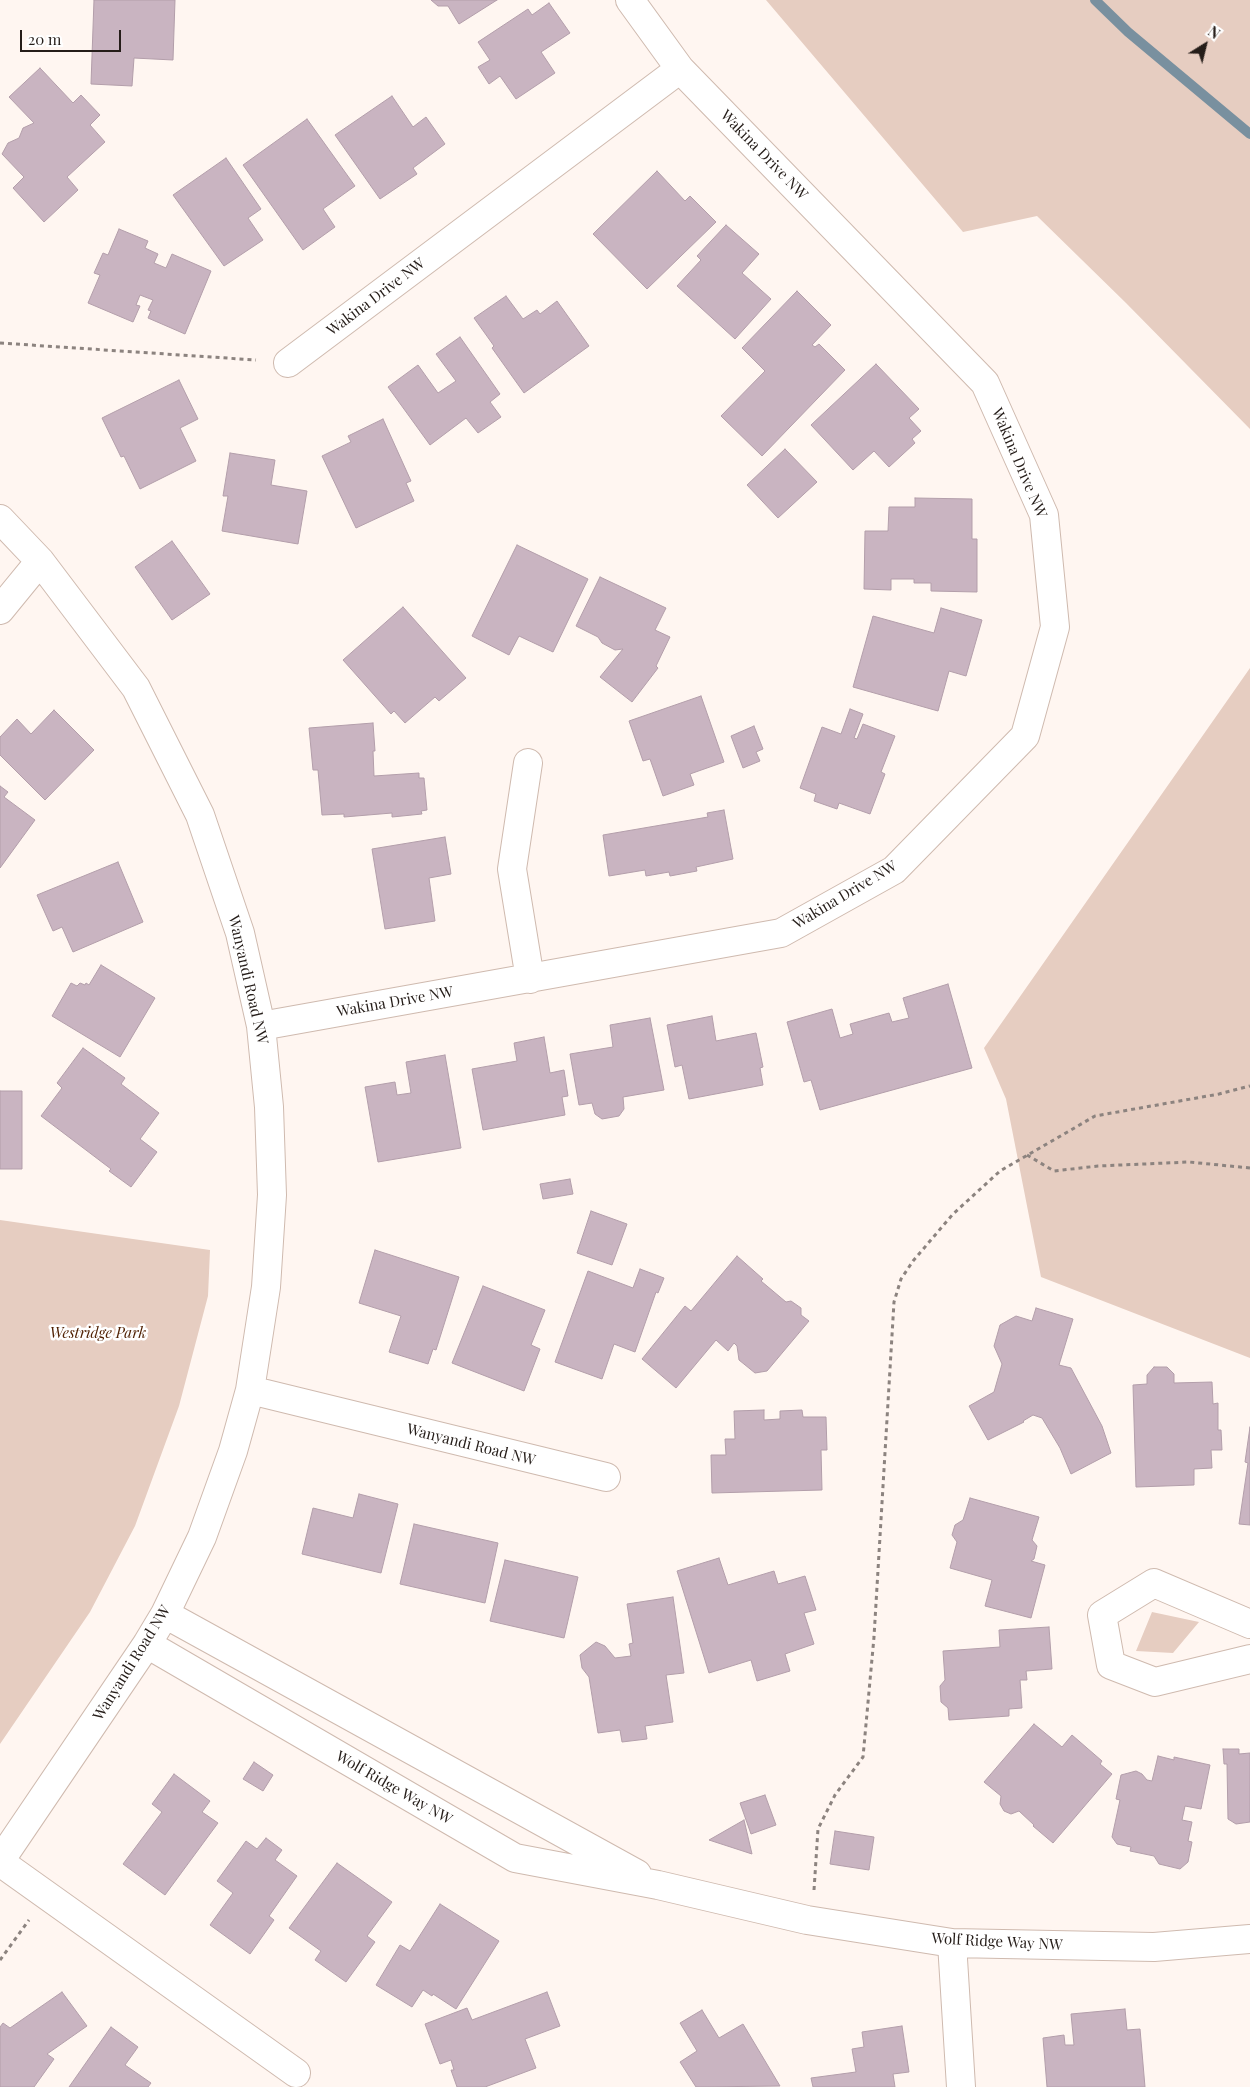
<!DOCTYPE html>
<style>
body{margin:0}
#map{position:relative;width:1250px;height:2087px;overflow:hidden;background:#fff6f1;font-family:"Playfair Display",serif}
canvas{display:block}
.north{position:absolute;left:1180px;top:20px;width:50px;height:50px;-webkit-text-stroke:4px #fff;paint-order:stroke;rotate:36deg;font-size:14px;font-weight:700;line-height:20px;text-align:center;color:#251d19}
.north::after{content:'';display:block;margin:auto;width:18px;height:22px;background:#251d19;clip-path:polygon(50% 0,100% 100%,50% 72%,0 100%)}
.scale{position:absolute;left:20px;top:30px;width:101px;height:22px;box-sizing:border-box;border:2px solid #251d19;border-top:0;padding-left:6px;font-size:15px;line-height:18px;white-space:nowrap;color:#251d19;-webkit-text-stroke:4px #fff;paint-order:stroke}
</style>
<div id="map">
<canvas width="1250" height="2087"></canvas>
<div class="north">N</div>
<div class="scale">20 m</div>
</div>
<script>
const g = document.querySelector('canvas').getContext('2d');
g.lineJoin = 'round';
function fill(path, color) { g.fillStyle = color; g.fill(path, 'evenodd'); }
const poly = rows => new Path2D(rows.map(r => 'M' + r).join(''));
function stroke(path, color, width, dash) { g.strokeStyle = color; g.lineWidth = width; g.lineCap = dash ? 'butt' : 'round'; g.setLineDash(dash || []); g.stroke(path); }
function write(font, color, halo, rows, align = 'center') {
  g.font = font + ' "Playfair Display",serif'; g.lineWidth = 5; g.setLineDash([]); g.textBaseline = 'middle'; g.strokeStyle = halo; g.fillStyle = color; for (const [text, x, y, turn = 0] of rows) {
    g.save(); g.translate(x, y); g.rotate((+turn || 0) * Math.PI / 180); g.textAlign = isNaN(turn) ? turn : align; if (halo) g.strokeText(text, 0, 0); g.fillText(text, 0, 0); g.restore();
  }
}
const green = poly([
 [766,0,1250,0,1250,429,1126,303,1037,216,963,232],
 [1250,668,1250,1358,1041,1277,1006,1099,984,1048],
 [0,1220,210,1250,208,1296,179,1406,135,1526,90,1612,0,1744],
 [1152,1612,1199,1622,1173,1653,1136,1651]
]);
const stream = poly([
 [1095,0,1128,32,1250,134]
]);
const building = poly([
 [94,0,175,0,173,60,134,58,132,86,91,84,94,0],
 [497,0,459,24,448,6,438,6,431,0,497,0],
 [549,3,570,33,541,52,555,73,516,99,500,76,489,84,478,67,490,60,478,42,528,9,532,15,549,3],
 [40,68,73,103,81,95,100,115,90,125,105,142,67,177,78,190,44,222,13,188,24,177,2,154,8,143,19,138,23,128,34,123,9,97,40,68],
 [392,96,413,127,426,117,445,144,413,168,417,174,380,199,335,135,392,96],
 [307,119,355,186,323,209,335,227,303,250,243,165,307,119],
 [226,158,261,209,248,218,263,240,224,266,173,195,226,158],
 [657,171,685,201,690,196,716,222,647,289,593,234,657,171],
 [726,225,759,254,742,273,771,299,735,339,677,286,701,260,697,256,726,225],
 [119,229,148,241,145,248,158,254,154,263,166,268,172,254,211,271,185,334,148,318,151,311,148,310,153,300,140,295,136,305,140,306,133,322,88,303,100,275,94,273,103,253,108,255,119,229],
 [797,291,831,325,812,345,815,347,819,344,845,370,762,456,721,416,765,371,742,348,797,291],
 [506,296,523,319,537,310,540,314,557,301,589,346,524,393,492,348,494,346,474,318,506,296],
 [460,337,500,394,490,402,501,417,478,433,466,418,430,445,388,387,418,365,438,393,456,381,436,354,460,337],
 [876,364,919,409,909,418,921,431,912,439,915,443,889,467,874,451,853,470,811,425,876,364],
 [179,380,198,419,180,428,196,461,140,489,124,456,121,457,102,418,179,380],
 [383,419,411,481,406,483,414,501,356,528,322,456,351,442,348,436,383,419],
 [785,449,817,482,778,518,747,485,785,449],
 [230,453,275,460,271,485,307,491,298,544,222,531,228,496,223,496,230,453],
 [915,498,972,499,972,539,977,539,977,592,931,591,931,583,914,583,914,579,891,579,891,590,864,589,865,531,888,531,889,507,915,507,915,498],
 [172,541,210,594,172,620,135,567,172,541],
 [517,545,588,579,553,652,519,636,509,655,472,636,517,545],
 [600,577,666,608,655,630,670,637,656,666,658,668,632,702,600,677,623,649,615,650,602,643,598,637,576,626,600,577],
 [403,607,466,678,439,701,435,697,405,723,394,711,391,714,343,660,403,607],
 [941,608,982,620,966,676,949,671,938,711,853,687,873,616,934,633,941,608],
 [701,696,724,762,690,774,694,785,663,796,650,759,643,761,629,721,701,696],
 [850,709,863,714,854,738,857,739,863,724,895,736,881,772,885,774,870,814,839,803,837,809,814,801,816,794,800,788,822,727,841,734,850,709],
 [54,710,94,750,45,800,0,755,0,737,17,719,31,734,54,710],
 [373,723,375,751,373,751,374,776,419,773,419,778,424,778,427,810,421,811,422,814,392,817,392,813,344,817,344,814,322,815,318,770,313,770,309,728,373,723],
 [754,726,763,749,756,752,760,761,743,768,731,736,754,726],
 [0,786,8,792,4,797,35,820,0,868,0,786],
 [724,810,733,859,696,867,697,871,670,876,669,872,646,876,645,870,609,876,603,835,708,817,707,813,724,810],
 [445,837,451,874,429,878,435,921,385,929,372,849,445,837],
 [118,862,143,922,73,952,62,927,53,931,37,895,118,862],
 [101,965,155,998,120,1057,52,1016,71,983,77,986,80,983,85,985,86,983,89,985,101,965],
 [948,984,972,1068,820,1110,811,1080,804,1082,787,1022,832,1009,840,1038,853,1034,850,1024,889,1013,892,1022,909,1018,903,998,948,984],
 [712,1016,716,1041,756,1033,763,1067,760,1068,763,1085,689,1099,682,1065,675,1067,667,1025,712,1016],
 [650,1018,664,1090,623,1097,624,1109,619,1116,602,1119,595,1114,592,1103,579,1105,570,1054,613,1047,610,1025,650,1018],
 [544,1037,550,1073,564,1070,568,1096,562,1097,565,1115,483,1130,472,1069,517,1061,514,1043,544,1037],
 [83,1048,125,1078,121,1084,159,1113,140,1139,157,1152,131,1187,109,1171,111,1169,41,1116,62,1088,57,1083,83,1048],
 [445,1055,461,1148,378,1162,365,1087,395,1082,397,1095,411,1093,406,1062,445,1055],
 [0,1091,22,1091,22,1169,0,1169,0,1091],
 [570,1179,573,1194,543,1199,540,1184,570,1179],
 [591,1211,627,1224,612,1265,577,1253,591,1211],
 [375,1250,459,1277,436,1350,433,1349,428,1364,389,1352,401,1316,359,1303,375,1250],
 [737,1256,763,1279,761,1281,786,1302,791,1301,801,1308,801,1315,809,1321,767,1371,755,1373,739,1360,737,1346,734,1343,728,1351,716,1340,676,1388,642,1359,685,1306,691,1311,737,1256],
 [640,1269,664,1278,658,1293,656,1292,635,1352,614,1344,602,1379,555,1362,588,1271,633,1288,640,1269],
 [483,1286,545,1310,531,1345,540,1349,524,1391,452,1363,483,1286],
 [1036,1308,1073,1319,1059,1365,1071,1368,1102,1426,1111,1453,1071,1474,1060,1448,1042,1418,1033,1415,1023,1421,1024,1422,988,1440,969,1406,994,1392,1002,1364,994,1346,1000,1325,1016,1316,1032,1321,1036,1308],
 [1154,1367,1167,1367,1174,1374,1174,1383,1212,1382,1213,1404,1218,1403,1218,1430,1221,1430,1222,1450,1211,1450,1212,1468,1194,1469,1194,1485,1136,1487,1133,1385,1147,1384,1147,1375,1154,1367],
 [764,1410,764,1420,780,1419,780,1411,802,1410,803,1417,826,1417,827,1450,821,1450,822,1490,712,1493,711,1455,726,1455,725,1439,735,1439,734,1411,764,1410],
 [1250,1427,1250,1525,1239,1524,1248,1463,1245,1462,1250,1427],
 [359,1494,398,1504,381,1573,302,1554,313,1508,353,1518,359,1494],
 [970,1498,1039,1517,1032,1540,1037,1546,1034,1559,1031,1561,1045,1565,1031,1618,985,1606,992,1580,950,1568,957,1542,952,1535,955,1525,963,1520,970,1498],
 [414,1524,498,1543,485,1603,400,1584,414,1524],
 [719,1558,728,1585,774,1571,778,1584,805,1576,816,1610,804,1613,814,1644,785,1654,790,1671,757,1681,751,1660,709,1673,677,1571,719,1558],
 [505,1560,578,1577,564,1638,490,1621,505,1560],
 [673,1597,684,1673,666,1675,673,1722,645,1726,647,1739,622,1742,620,1730,598,1733,589,1677,582,1668,580,1655,596,1642,605,1646,615,1658,631,1656,629,1644,633,1643,627,1604,673,1597],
 [1049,1627,1052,1669,1026,1671,1027,1680,1020,1680,1022,1708,1009,1709,1009,1716,949,1720,948,1708,941,1702,940,1686,945,1680,943,1651,1000,1647,999,1630,1049,1627],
 [1034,1724,1062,1747,1072,1735,1102,1761,1100,1764,1112,1774,1053,1843,1033,1826,1034,1825,1019,1811,1011,1814,1004,1811,1000,1804,1001,1796,984,1782,1034,1724],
 [1223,1749,1239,1749,1239,1754,1250,1753,1250,1822,1236,1824,1228,1819,1227,1764,1224,1764,1223,1749],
 [1158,1756,1174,1760,1174,1757,1210,1765,1201,1809,1185,1806,1182,1820,1192,1822,1188,1841,1192,1842,1188,1862,1180,1869,1159,1864,1154,1856,1130,1851,1131,1847,1117,1844,1112,1837,1120,1800,1116,1799,1121,1775,1136,1771,1142,1774,1147,1780,1152,1781,1158,1756],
 [254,1762,273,1775,263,1791,243,1779,254,1762],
 [174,1774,210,1801,202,1812,218,1823,165,1895,123,1864,162,1812,152,1804,174,1774],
 [765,1795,776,1825,751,1834,740,1803,765,1795],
 [744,1820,752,1854,709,1840,744,1820],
 [835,1831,874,1837,869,1870,830,1864,835,1831],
 [266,1838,282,1850,275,1860,297,1876,269,1916,274,1920,250,1954,210,1925,233,1893,217,1881,246,1841,257,1849,266,1838],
 [337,1863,392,1902,367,1936,375,1942,346,1982,315,1960,321,1951,289,1928,337,1863],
 [440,1904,499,1941,456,2009,433,1994,432,1996,423,1990,412,2007,376,1985,400,1945,410,1951,440,1904],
 [62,1992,87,2026,47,2054,54,2059,34,2087,0,2087,0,2027,3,2023,10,2028,62,1992],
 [547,1992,560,2026,525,2039,536,2068,485,2087,457,2087,451,2070,454,2070,451,2060,440,2064,425,2024,467,2008,472,2020,547,1992],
 [1125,2009,1127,2030,1140,2029,1145,2087,1047,2087,1043,2038,1064,2035,1065,2045,1074,2045,1071,2014,1125,2009],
 [702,2010,719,2038,743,2024,780,2086,696,2087,680,2062,697,2051,680,2023,702,2010],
 [902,2026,909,2072,893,2074,895,2087,813,2087,811,2078,856,2072,852,2049,864,2047,862,2032,902,2026],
 [111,2027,138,2047,125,2065,151,2083,148,2087,69,2087,111,2027]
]);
const path = poly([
 [0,343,256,360],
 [1027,1155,1054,1171,1098,1166,1189,1162,1250,1168],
 [814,1890,818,1829,835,1795,863,1757,874,1637,894,1302,901,1279,913,1261,953,1214,1000,1171,1095,1116,1219,1094,1250,1086],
 [0,1960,29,1920]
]);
const minor = poly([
 [288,363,680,69],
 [0,519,40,561,136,688,200,815,240,933,261,1026,269,1107,272,1195,266,1287,250,1390,233,1451,202,1537,165,1614,147,1644,0,1861],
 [0,610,40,561],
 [528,763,512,869,530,979],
 [261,1026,781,933,894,870,1025,736,1055,627,1044,515,985,383,680,69,630,0],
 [250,1390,606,1477],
 [165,1614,637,1874],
 [1250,1624,1154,1583,1102,1615,1111,1665,1155,1682,1250,1659],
 [147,1644,515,1858,658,1885,807,1920,952,1943,1154,1947,1250,1939],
 [0,1862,296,2073],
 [952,1943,961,2087]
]);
const streetNames = [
 ["Wakina Drive NW",764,155,46],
 ["Wakina Drive NW",376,297,-37],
 ["Wakina Drive NW",1019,463,67],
 ["Wakina Drive NW",845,895,-31],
 ["Wanyandi Road NW",248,980,77],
 ["Wakina Drive NW",395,1002,-10],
 ["Wanyandi Road NW",471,1445,14],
 ["Wanyandi Road NW",132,1663,-58],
 ["Wolf Ridge Way NW",394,1788,30],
 ["Wolf Ridge Way NW",997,1942,3]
];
const parkNames = [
 ["Westridge Park",98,1333]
];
fill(green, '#e6cdc1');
stroke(stream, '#79909f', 10);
fill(building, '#c9b4c1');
stroke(building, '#b39eaa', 1);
stroke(minor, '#cfbaaf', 30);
stroke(path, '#8c837f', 3, [4, 4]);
stroke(minor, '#fff', 28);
write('15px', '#251d19', '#fff', streetNames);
write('italic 15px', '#502103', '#fff', parkNames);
</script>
